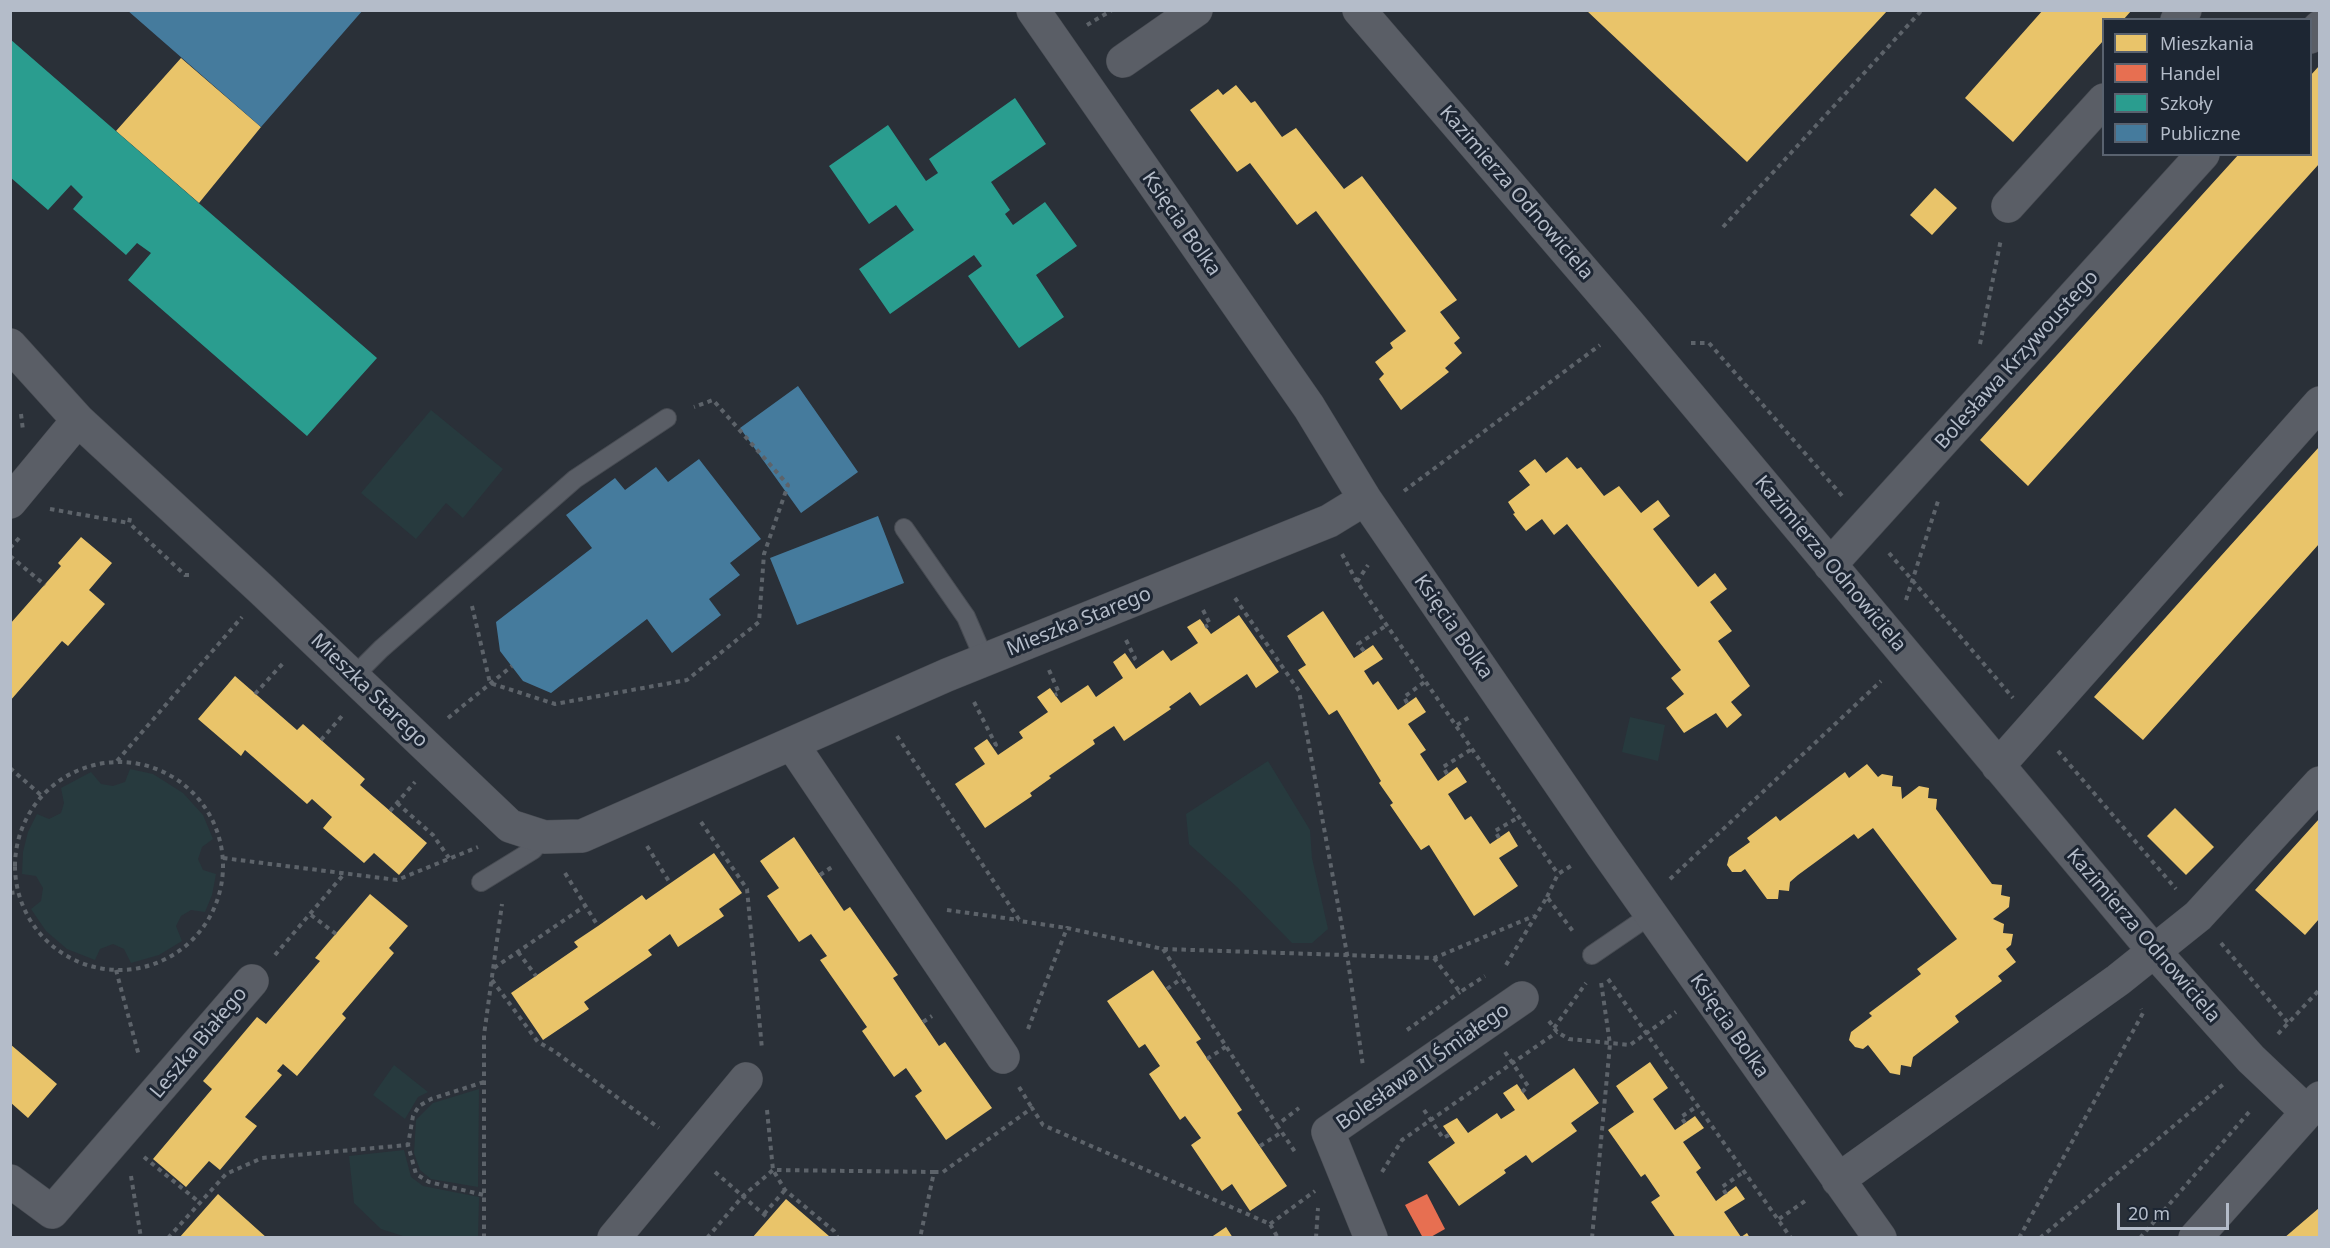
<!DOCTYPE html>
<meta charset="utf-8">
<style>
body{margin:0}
#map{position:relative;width:2330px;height:1248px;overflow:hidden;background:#2a3038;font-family:"Noto Sans",sans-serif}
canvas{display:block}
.frame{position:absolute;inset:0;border:12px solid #b4bcc9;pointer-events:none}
.legend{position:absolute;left:2102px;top:18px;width:210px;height:138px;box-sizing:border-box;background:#1d2633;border:2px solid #59626f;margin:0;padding:8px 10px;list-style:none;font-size:18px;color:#b4bcc9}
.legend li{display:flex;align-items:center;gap:12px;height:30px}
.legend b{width:30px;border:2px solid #59626f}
.scale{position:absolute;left:2117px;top:1203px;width:112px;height:27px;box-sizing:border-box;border:3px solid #b4bcc9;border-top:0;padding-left:8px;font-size:18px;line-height:21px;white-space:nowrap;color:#b4bcc9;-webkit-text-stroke:4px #1d2633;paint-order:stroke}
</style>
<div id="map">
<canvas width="2330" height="1248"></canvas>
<div class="frame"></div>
<ul class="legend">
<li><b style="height:16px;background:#e9c46a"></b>Mieszkania</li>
<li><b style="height:16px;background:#e76f51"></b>Handel</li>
<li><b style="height:16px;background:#2a9d8f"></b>Szkoły</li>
<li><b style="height:16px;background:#457b9d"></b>Publiczne</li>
</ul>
<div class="scale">20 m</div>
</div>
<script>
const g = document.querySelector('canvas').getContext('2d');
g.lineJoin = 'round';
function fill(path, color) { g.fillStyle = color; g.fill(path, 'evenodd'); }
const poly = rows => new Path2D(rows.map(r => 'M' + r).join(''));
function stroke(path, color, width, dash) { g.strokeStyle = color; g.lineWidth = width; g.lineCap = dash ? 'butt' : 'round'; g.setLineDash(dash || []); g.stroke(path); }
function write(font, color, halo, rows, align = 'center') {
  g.font = font + ' "Noto Sans",sans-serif'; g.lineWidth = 6; g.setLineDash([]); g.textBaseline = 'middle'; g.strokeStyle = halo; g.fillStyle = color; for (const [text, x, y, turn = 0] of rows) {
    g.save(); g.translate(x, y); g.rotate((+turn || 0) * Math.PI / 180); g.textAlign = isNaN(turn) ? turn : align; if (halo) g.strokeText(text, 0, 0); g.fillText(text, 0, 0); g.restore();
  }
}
const green = poly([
 [431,410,503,469,463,518,446,503,416,539,361,493],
 [1630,717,1665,725,1658,761,1622,752],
 [1268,761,1310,830,1312,858,1328,929,1312,943,1292,943,1237,887,1189,844,1186,814],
 [130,769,153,774,183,793,203,815,213,839,202,847,198,859,203,870,216,874,212,895,205,912,191,910,181,916,176,926,182,941,159,955,131,963,124,949,113,944,100,949,95,960,67,949,46,931,31,909,41,901,43,888,36,876,22,874,23,852,28,832,37,814,49,819,61,813,64,803,61,788,91,772,101,784,113,786,125,782],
 [394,1065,428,1092,418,1097,405,1119,373,1095],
 [479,1089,478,1187,431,1179,420,1170,414,1153,416,1120,433,1103],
 [404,1150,411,1177,423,1186,479,1197,478,1237,406,1237,381,1229,354,1203,349,1156]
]);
const homes = poly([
 [1586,10,1888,10,1747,162],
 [2043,10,2132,10,2123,20,2103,20,2103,41,2013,142,1965,98],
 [181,58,261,127,199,203,116,131],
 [2319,66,2319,164,2028,486,1980,440,2239,154,2310,154,2310,76],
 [1236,85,1251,103,1255,101,1282,137,1296,128,1344,189,1362,176,1457,300,1440,312,1460,338,1454,343,1462,353,1445,368,1449,372,1401,410,1379,379,1384,374,1375,362,1393,348,1390,343,1406,331,1316,211,1297,225,1250,163,1237,172,1190,110,1218,89,1223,95],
 [1935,188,1957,208,1932,235,1910,215],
 [2319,447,2319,544,2143,740,2094,697],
 [1567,457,1577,469,1581,467,1604,496,1619,486,1641,513,1658,500,1670,516,1653,529,1698,587,1715,573,1727,589,1710,602,1732,631,1718,641,1750,686,1731,702,1742,715,1727,728,1716,713,1684,733,1666,708,1684,694,1671,678,1681,670,1567,524,1554,535,1542,519,1526,531,1513,514,1515,513,1508,502,1530,485,1519,471,1535,459,1546,473],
 [81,537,112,563,89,590,105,604,68,646,62,641,10,701,10,624,61,566,58,563],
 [1323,611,1354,658,1373,645,1383,659,1364,671,1373,685,1378,681,1398,710,1416,697,1426,712,1408,724,1426,750,1420,754,1438,781,1457,767,1467,782,1448,794,1465,820,1471,816,1490,844,1509,831,1518,846,1499,858,1518,886,1474,916,1429,845,1421,850,1390,805,1393,803,1379,783,1381,781,1337,710,1329,715,1298,670,1306,665,1287,636],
 [1239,615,1279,672,1256,688,1247,674,1200,706,1190,692,1169,707,1171,709,1124,741,1114,726,1093,740,1095,744,1049,776,1051,778,1030,793,1032,796,985,828,955,784,985,764,974,748,987,739,998,755,1023,738,1019,732,1048,712,1037,697,1050,688,1061,703,1088,685,1096,697,1123,678,1113,662,1125,653,1136,669,1163,650,1171,661,1198,643,1187,627,1200,619,1211,634],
 [235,676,297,730,303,724,365,779,360,785,427,843,399,875,374,853,364,863,323,828,332,817,312,799,307,804,245,750,241,756,198,719],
 [1867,764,1878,777,1882,774,1893,776,1892,786,1901,787,1902,799,1919,786,1929,788,1928,798,1937,799,1936,809,1992,884,2002,885,2001,895,2010,897,2009,907,1993,919,2004,924,2003,933,2013,934,2011,945,2006,949,2016,962,1998,976,2002,981,1955,1016,1959,1022,1913,1057,1911,1067,1901,1065,1900,1075,1890,1073,1868,1045,1863,1049,1855,1047,1849,1040,1851,1032,1872,1016,1869,1013,1921,974,1917,969,1957,939,1873,828,1858,839,1854,834,1798,875,1790,882,1789,891,1779,890,1778,899,1767,899,1745,869,1741,872,1732,872,1727,865,1729,857,1750,842,1747,838,1776,816,1780,821,1845,772,1849,778],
 [2175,808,2214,847,2186,875,2147,836],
 [2319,819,2319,919,2305,935,2255,890],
 [794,837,844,911,850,907,881,951,898,975,893,978,939,1046,945,1042,992,1108,946,1140,915,1096,922,1091,906,1068,894,1077,862,1031,867,1027,820,960,827,956,811,934,799,942,767,896,779,888,760,861],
 [714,853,742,893,719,909,724,916,678,947,670,934,648,950,652,955,584,1002,589,1009,543,1040,511,993,578,947,574,942,598,926,642,895,646,900],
 [370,894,408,926,389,948,394,953,342,1014,346,1018,297,1076,283,1064,277,1071,282,1075,245,1117,257,1126,220,1170,209,1161,186,1187,153,1159,212,1089,203,1081,257,1017,266,1024,320,961,315,958],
 [1153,970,1201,1039,1196,1042,1242,1110,1237,1113,1287,1186,1250,1211,1232,1184,1222,1191,1191,1145,1201,1138,1185,1116,1180,1120,1149,1074,1160,1066,1145,1044,1139,1048,1107,1001],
 [10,1044,57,1084,28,1118,10,1102],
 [1650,1062,1668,1088,1653,1099,1675,1130,1695,1116,1704,1128,1683,1142,1701,1168,1696,1172,1716,1201,1736,1186,1745,1199,1724,1212,1741,1237,1747,1233,1750,1238,1676,1238,1651,1202,1660,1196,1645,1174,1641,1177,1608,1130,1634,1112,1616,1086],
 [1574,1068,1599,1103,1571,1123,1577,1131,1532,1163,1526,1155,1504,1170,1506,1173,1459,1206,1428,1162,1455,1143,1443,1126,1457,1118,1468,1133,1497,1113,1501,1119,1515,1110,1503,1093,1517,1084,1528,1100],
 [218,1194,267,1238,179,1238],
 [786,1199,829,1236,827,1238,752,1238],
 [2319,1208,2319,1238,2284,1238],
 [1226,1227,1233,1238,1210,1238]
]);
const shops = poly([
 [1427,1194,1445,1229,1429,1238,1423,1238,1405,1205]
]);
const schools = poly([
 [10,39,377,358,307,436,128,280,151,253,137,243,126,255,73,209,83,197,71,185,48,210,10,177],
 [1015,98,1046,144,991,182,1010,210,1005,214,1013,225,1045,202,1077,246,1036,275,1064,317,1019,348,968,276,982,266,974,255,890,314,859,269,914,230,896,205,869,224,829,166,888,125,926,181,938,173,929,159]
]);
const public = poly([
 [127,10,363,10,261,127],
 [798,386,858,472,801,513,740,428],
 [699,459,761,539,730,563,740,575,709,599,721,615,672,653,647,619,551,693,523,681,500,651,496,622,592,548,566,515,615,478,625,490,656,467,668,482],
 [878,516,904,583,797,625,770,558]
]);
const path = poly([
 [1087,25,1112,10],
 [1723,227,1922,10],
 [1691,343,1709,343,1844,498],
 [1980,344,2001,239],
 [21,414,23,430],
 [1404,491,1600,345],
 [50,509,129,523],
 [130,518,129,523,185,575,192,575],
 [10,548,20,537],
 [1889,553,2013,698],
 [1342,554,1357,582,1558,874],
 [10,556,45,585],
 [1357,582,1368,565],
 [1235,598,1299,691,1347,954,1363,1066],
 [1906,600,1938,501],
 [472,606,490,683,555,704,687,680,759,622,764,554,788,485,713,400,694,407],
 [1203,610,1210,624,1205,627],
 [1126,640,1135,658,1130,661],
 [1364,651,1358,644,1387,625],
 [1049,670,1059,693,1055,695],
 [255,694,285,661],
 [974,702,996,745,992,747],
 [1407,703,1404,697,1426,681],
 [448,718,512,666],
 [1457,725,1471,716],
 [897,736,1020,921,1067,928],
 [321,740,342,716],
 [2058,751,2176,889],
 [117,761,242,617],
 '15 866a104 104 0 1 1 208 0a104 104 0 1 1-208 0Z',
 [10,768,42,796],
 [1447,774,1443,767,1472,749],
 [397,803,433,835,449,858],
 [390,811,415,782],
 [701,822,747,889,762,1049],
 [1499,838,1495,831,1519,817],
 [647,846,670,883],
 [223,858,397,880,478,847],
 [565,873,598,926],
 [820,875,832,867],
 [1670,879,1881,681],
 [10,893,18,892],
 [1547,897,1558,874,1574,864],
 [947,910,1019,920],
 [311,915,336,934],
 [2221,943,2289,1024],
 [1163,949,1277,1125,1299,1108],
 [518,952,536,976],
 [275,955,344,874],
 [1434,958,1460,992,1485,976],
 [1506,965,1547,897,1575,934],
 [494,968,585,906],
 [116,970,139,1056],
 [1608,979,1791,1238],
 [492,980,538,1042,554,1051,659,1128],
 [1167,989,1182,978],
 [1549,1021,1557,1032,1569,1039,1630,1045,1676,1012],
 [923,1022,932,1016],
 [1554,1028,1586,983],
 [1028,1029,1067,928,1163,949,1434,958,1534,916],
 [1407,1030,1460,992],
 [2278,1034,2320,989],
 [1505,1052,1528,1086,1522,1092],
 [1207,1059,1227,1046],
 [484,1082,431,1099,419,1106,413,1116,408,1145,416,1174,429,1182,484,1195],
 [1019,1087,1032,1108],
 [767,1110,773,1170,785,1190,834,1231,838,1238],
 [1424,1110,1443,1138,1449,1135],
 [1685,1123,1681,1117,1699,1105],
 [1277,1125,1295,1152],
 [1260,1146,1282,1132],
 [144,1157,199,1202],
 [715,1172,769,1219],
 [934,1172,943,1172,1032,1108,1043,1125,1270,1224,1278,1238],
 [1382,1172,1402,1140,1557,1032],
 [131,1176,141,1238],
 [1726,1194,1722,1187,1745,1171],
 [764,1214,785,1190],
 [1779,1219,1808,1199],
 [1270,1224,1315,1191],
 [168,1238,226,1174,262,1158,408,1145],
 [484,1238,484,1035,502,904],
 [707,1238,743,1196,773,1170,934,1172,920,1238],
 [1316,1238,1318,1208],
 [1592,1238,1610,1044,1601,982],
 [2019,1238,2143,1013,2141,1009],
 [2040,1238,2226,1082],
 [2140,1238,2250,1111,2249,1109]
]);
const service = poly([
 [904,528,966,617,985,661],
 [354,676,381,649,575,479,667,418],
 [481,882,533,850,544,837],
 [1592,955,1652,914]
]);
const minor = poly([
 [1033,10,1309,407,1365,499,1602,845,1880,1238],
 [1359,10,1629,324,2153,950,2251,1059,2307,1112],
 [2177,20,2185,10],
 [2310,37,2320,27],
 [1123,61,1196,10],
 [2008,206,2104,100],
 [10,345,78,420,261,589,510,826,544,837,582,836,947,675,1329,521,1365,499],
 [10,502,78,420],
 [1830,565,2203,154],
 [792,744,1003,1057],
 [1998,766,2320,403],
 [1838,1180,2118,980,2198,916,2320,783],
 [10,1181,52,1212,252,981],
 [614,1238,746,1079],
 [1371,1238,1328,1132,1522,998],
 [2195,1238,2320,1098]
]);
const streetNames = [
 ["Kazimierza Odnowiciela",1516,193,49],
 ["Księcia Bolka",1181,224,55],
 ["Bolesława Krzywoustego",2017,360,-48],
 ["Kazimierza Odnowiciela",1830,564,50],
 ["Mieszka Starego",1079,622,-22],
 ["Księcia Bolka",1453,627,55],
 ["Mieszka Starego",369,691,44],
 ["Kazimierza Odnowiciela",2143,936,49],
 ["Księcia Bolka",1729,1026,55],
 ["Leszka Białego",199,1043,-50],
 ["Bolesława II Śmiałego",1423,1067,-35]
];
fill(green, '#273a3e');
fill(homes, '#e9c46a');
fill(shops, '#e76f51');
fill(schools, '#2a9d8f');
fill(public, '#457b9d');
stroke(service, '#484c53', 20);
stroke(minor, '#484c53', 34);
stroke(path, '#5d636a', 4, [4.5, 4.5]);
stroke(service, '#5a5e66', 18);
stroke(minor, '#5a5e66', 33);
write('20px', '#b4bcc9', '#1d2633', streetNames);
</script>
